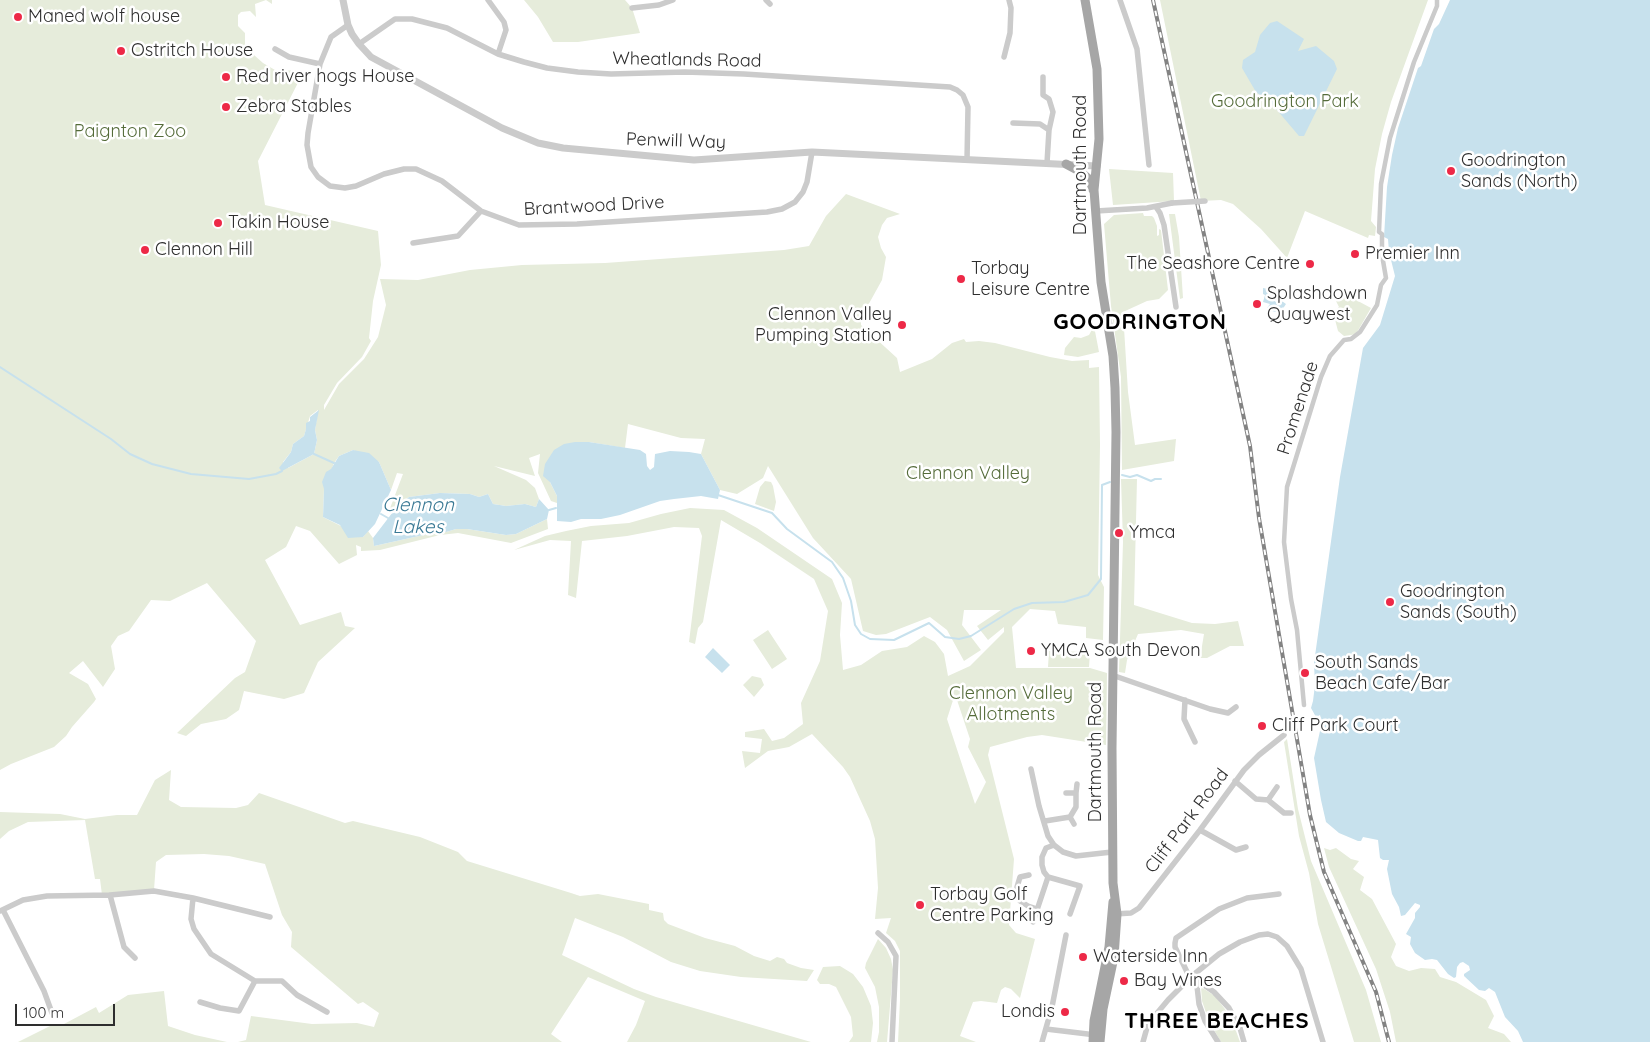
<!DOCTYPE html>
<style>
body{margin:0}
#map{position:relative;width:1650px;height:1042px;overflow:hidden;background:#fff;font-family:Quicksand,sans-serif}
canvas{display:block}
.scale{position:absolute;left:15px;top:1004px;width:100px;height:22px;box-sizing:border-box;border:2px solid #2e2e2e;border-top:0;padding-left:6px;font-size:15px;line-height:18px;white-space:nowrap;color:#2e2e2e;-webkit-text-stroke:4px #fff;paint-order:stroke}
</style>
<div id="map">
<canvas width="1650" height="1042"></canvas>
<div class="scale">100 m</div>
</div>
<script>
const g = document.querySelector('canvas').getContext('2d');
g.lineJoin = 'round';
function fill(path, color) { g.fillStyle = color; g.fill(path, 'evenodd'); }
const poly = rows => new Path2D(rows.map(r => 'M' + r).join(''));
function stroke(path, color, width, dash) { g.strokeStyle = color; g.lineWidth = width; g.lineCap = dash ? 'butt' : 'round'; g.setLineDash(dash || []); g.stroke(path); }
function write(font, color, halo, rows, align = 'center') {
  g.font = font + ' Quicksand,sans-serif'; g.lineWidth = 5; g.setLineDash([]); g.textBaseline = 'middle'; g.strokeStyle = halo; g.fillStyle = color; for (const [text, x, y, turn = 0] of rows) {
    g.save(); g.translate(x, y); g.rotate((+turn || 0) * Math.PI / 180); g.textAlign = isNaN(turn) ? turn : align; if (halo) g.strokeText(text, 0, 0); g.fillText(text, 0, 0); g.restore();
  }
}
const green = poly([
 [0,0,272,0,272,4,266,0,255,4,256,17,250,11,241,12,238,15,238,26,245,33,245,47,263,63,275,70,304,71,258,161,265,205,378,231,381,265,373,301,369,338,371,341,362,357,337,383,324,405,324,410,339,384,364,359,378,337,386,305,380,279,418,280,470,270,522,265,605,263,784,250,809,246,826,216,846,194,900,214,887,218,882,225,878,237,881,248,886,257,882,280,861,318,861,325,897,358,900,372,932,359,952,343,964,339,966,342,979,341,995,343,1050,357,1072,361,1089,360,1089,368,1099,367,1100,445,1098,575,1104,587,1103,640,1086,638,1086,627,1058,624,1055,611,1030,609,1012,627,1016,668,1090,668,1107,673,1106,745,1042,735,1027,737,990,747,988,755,1014,859,1009,925,1016,933,1035,939,1020,998,1011,989,1005,987,1001,990,997,1003,981,1001,973,1002,960,1036,976,1042,898,1042,900,1000,900,951,895,941,886,933,891,918,875,919,878,888,875,839,870,821,850,777,843,767,812,734,789,747,768,751,745,768,742,751,760,753,762,739,745,737,745,732,764,729,772,741,784,738,803,724,801,703,820,661,828,611,814,579,760,543,721,520,703,622,698,628,695,644,689,642,702,536,699,528,674,527,627,536,582,541,576,598,568,595,571,541,550,540,514,550,545,536,566,531,591,526,629,523,661,514,690,508,724,510,757,528,832,579,842,603,840,635,843,670,861,665,882,651,907,647,924,636,935,642,944,654,948,676,970,666,1004,632,1004,627,988,640,977,626,1001,610,964,610,962,625,981,650,964,661,947,630,930,617,886,634,876,635,863,631,851,579,813,538,768,466,763,478,737,494,720,490,701,454,705,439,681,438,628,424,625,448,589,442,550,482,557,496,557,503,551,501,538,473,540,454,529,458,535,476,494,466,526,480,535,488,539,499,536,507,525,504,506,506,493,504,488,494,479,497,470,494,440,493,409,497,399,504,392,513,389,511,403,474,397,473,391,490,379,462,353,450,339,456,334,463,324,489,323,517,363,537,368,531,373,538,374,546,437,532,446,532,456,529,467,529,506,535,516,534,547,519,548,529,511,543,458,533,440,535,380,550,361,551,361,547,356,545,357,555,339,564,310,531,296,526,286,547,265,560,300,625,341,612,345,626,355,628,318,662,304,693,284,699,244,691,239,710,226,719,201,724,186,736,177,733,235,678,245,672,256,641,207,583,170,601,151,600,129,631,118,636,111,646,115,669,103,687,83,661,69,673,88,684,96,699,94,702,72,727,66,736,54,747,11,764,0,770],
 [318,410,315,430,317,440,314,454,288,468,283,462,291,452,293,444,304,436,310,416],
 [955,694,970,739,968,747,986,782,975,804,947,719],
 [524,0,625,0,632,8,640,33,578,42,553,42,538,17],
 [1160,0,1428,0,1391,102,1382,134,1375,169,1371,221,1376,227,1375,236,1369,235,1368,238,1305,211,1287,258,1261,229,1233,204,1221,200,1201,201],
 [1109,169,1173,173,1174,201,1113,205],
 [1143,213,1144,216,1152,216,1154,218,1157,226,1157,236,1159,235,1159,229,1161,230,1168,290,1159,299,1147,301,1123,312,1128,392,1135,445,1176,439,1174,461,1122,470,1121,377,1111,306,1104,224,1114,215],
 [1169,214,1175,214,1179,237,1183,298,1180,299],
 [1343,293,1371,308,1356,334,1351,335,1344,336,1338,331,1333,312,1339,307,1336,301],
 [1094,326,1099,352,1078,357,1064,355,1065,348,1074,337,1081,338,1089,335],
 [1121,479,1137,479,1134,605,1192,623,1215,624,1238,621,1244,646,1230,646,1207,658,1200,658,1204,634,1181,630,1138,634,1127,660,1125,673,1119,672,1123,542],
 [765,481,771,482,773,486,776,502,774,511,755,504,760,487],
 [768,630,787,659,772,669,753,640],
 [1049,651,1090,652,1089,667,1048,667],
 [752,676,761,678,764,685,754,697,743,685],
 [1287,739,1298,809,1311,861,1366,990,1381,1042,1354,1042,1318,924,1309,873,1299,836,1284,742],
 [171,770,169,800,181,807,236,808,248,805,259,793,345,823,353,821,420,837,458,852,467,861,571,893,580,896,598,894,649,904,649,910,663,913,664,920,668,924,705,938,735,946,754,956,770,961,777,957,784,959,787,963,801,968,814,970,807,981,741,977,700,971,671,962,623,937,575,918,562,955,634,989,656,997,811,1042,627,1042,636,1025,645,1001,588,977,551,1034,562,1042,238,1042,246,1040,251,1016,312,1024,357,1023,374,1027,379,1013,363,1002,358,1004,291,947,292,932,282,915,265,864,229,856,204,854,166,855,156,862,154,890,102,895,100,879,95,879,85,820,28,822,9,831,0,839,0,812,60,814,85,819,117,815,137,815,155,780],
 [1324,848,1330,850,1336,848,1351,859,1359,861,1353,869,1364,877,1360,890,1372,899,1396,944,1391,957,1396,966,1409,971,1421,968,1435,969,1440,977,1456,982,1486,1000,1494,1016,1488,1028,1504,1034,1511,1042,1396,1042,1390,1012,1376,969,1329,867],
 [878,939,886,948,891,959,893,970,887,1042,877,1042,879,1032,879,1007,875,987,865,968,866,963],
 [840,966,853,974,863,987,871,1006,873,1023,871,1042,849,1042,853,1036,851,1017,836,987,829,984,820,984,817,980,823,967],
 [1201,987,1215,996,1231,1017,1240,1042,1221,1042,1209,1021,1202,1001],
 [164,991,168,1026,195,1035,227,1042,18,1042,50,1026,64,1024,96,1007,99,1013,128,995]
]);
const water = poly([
 [1450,0,1650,0,1650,1042,1523,1042,1518,1031,1505,1017,1495,992,1489,988,1485,991,1479,990,1464,976,1464,974,1470,970,1469,966,1463,962,1460,963,1457,967,1456,977,1454,978,1448,974,1437,960,1432,959,1425,960,1415,953,1410,944,1411,937,1406,934,1415,918,1415,913,1420,907,1420,905,1415,903,1405,915,1401,916,1399,907,1392,894,1387,869,1389,860,1383,860,1380,858,1378,840,1363,837,1361,841,1358,841,1339,833,1326,822,1321,800,1314,758,1322,722,1320,715,1316,717,1311,708,1313,701,1315,685,1314,663,1340,477,1363,348,1380,325,1395,276,1389,252,1388,239,1384,237,1387,187,1392,155,1398,128,1418,68,1421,66,1434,29,1439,24],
 [1277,21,1304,39,1298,51,1316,46,1334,61,1337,69,1304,136,1299,136,1271,103,1256,92,1242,68,1243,60,1255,52,1260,35,1270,23],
 [1263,288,1273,290,1269,297,1276,302,1279,299,1286,304,1280,313,1272,311,1269,312,1267,308,1270,304,1263,302,1265,295,1263,294],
 [319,410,315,430,317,440,314,454,282,471,279,468,291,452,293,444,304,436,306,429,306,423,310,421,310,417],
 [575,442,589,442,640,450,646,454,647,466,650,470,654,467,655,454,670,451,689,452,701,454,720,490,718,499,701,496,674,499,660,501,620,515,601,519,581,519,571,522,557,521,557,496,550,482,543,476,545,464,554,450,564,444],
 [353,450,369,453,379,462,391,490,375,524,363,537,348,538,340,525,323,517,324,489,322,482,326,472,331,469,339,456],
 [440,493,470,494,479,497,488,494,493,504,506,506,525,504,536,507,539,499,549,510,547,519,516,534,506,535,467,529,456,529,446,532,437,532,374,546,373,538,399,504,409,497],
 [713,648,730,665,722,673,705,657]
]);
const stream = poly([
 [0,367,111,439,130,454,152,464,191,474,249,479,276,474,282,471],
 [314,454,334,463],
 [1122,475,1130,477,1137,475,1151,481,1155,479,1161,479],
 [718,495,772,513,787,529,832,562,843,578,851,601,855,625,861,634,870,639,894,640,929,623,945,637,959,639,971,636,1014,609,1032,603,1064,602,1088,595,1101,579,1102,485,1110,482],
 [549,510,556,508],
 [381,514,388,518]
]);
const pedestrian = poly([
 [1304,705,1297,630,1291,599,1284,542,1287,487,1321,377,1330,356,1344,340,1351,339,1360,332,1377,305,1381,285,1386,278,1382,255,1382,234,1379,232,1381,184,1390,138,1414,62,1437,6,1437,0]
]);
const minor = poly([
 [488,0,504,22,506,30,498,54],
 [766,0,770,4],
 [1120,0,1137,49,1149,165],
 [632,8,659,5,673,0],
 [348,25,331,37,320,64,308,133,307,145,311,167,318,177,330,186,345,188,356,186,384,174,404,169,416,169,442,181,481,211,519,225,577,224,767,212,782,209,795,202,803,192,807,182,812,152],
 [359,44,395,19,412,19,447,28,498,54,524,62,547,68,578,72,611,74,685,72,744,74,950,87,957,90,963,95,968,107,967,160],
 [275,49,289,57,320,64],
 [1004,57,1010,33,1011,8,1009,0],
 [1043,77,1043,95,1049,99,1053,112,1049,130,1047,163],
 [1013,123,1040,124,1049,130],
 [1156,207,1160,213,1164,225,1176,307],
 [1096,211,1147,208,1172,203],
 [413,243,458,236,481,211],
 [1112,675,1210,709,1228,713,1236,707],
 [1185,700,1184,719,1195,742],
 [1031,769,1039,806,1048,836,1054,845,1063,852,1076,856,1112,852],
 [1235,781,1256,799,1268,800,1284,813,1291,813],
 [1066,793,1076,793,1076,807,1070,817],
 [1076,793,1077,784],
 [1268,800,1277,787],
 [1045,821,1070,817,1074,824],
 [1200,830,1236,850,1246,847],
 [1029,875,1020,877,1017,887,1020,901,1028,906,1037,909],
 [1048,877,1080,886,1070,914],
 [110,895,124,947,135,958],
 [193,898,191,919,194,929,211,954,255,981,282,981,297,995,327,1012],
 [3,910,44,991,52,1013],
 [0,911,23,900,47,896,110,895,154,891,193,898,270,917],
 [1115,914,1131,913,1139,908,1200,830,1244,770,1259,755,1284,735],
 [1033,922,1048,877,1044,872,1042,865,1042,857,1046,848,1054,845],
 [878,933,888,942,896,956,892,1042],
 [1199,981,1197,986,1199,1004,1205,1021,1218,1042],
 [200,1002,220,1008,239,1011,255,981],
 [1046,1029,1096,1035],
 [1042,1042,1052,1007,1066,935],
 [1143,1042,1148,1024,1168,1000,1192,976,1219,954,1240,942,1259,935,1268,934,1277,937,1287,946,1301,969,1323,1042],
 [1244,1042,1240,1028,1229,1008,1214,992,1188,974,1175,947,1175,943,1176,938,1219,909,1247,898,1279,894]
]);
const tertiary = poly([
 [343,0,348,25,352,34,359,44,371,57,502,128,538,143,563,148,694,160,812,152,1097,166]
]);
const primary = poly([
 [1085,0,1097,69,1099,139,1094,190,1101,282,1113,356,1115,388,1116,432,1112,748,1113,883,1117,914,1114,957,1103,1009,1100,1042],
 [1066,164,1081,172,1090,180,1093,190],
 [1093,1042,1094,1021,1109,947,1113,902]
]);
const rail = poly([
 [1153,0,1250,446,1259,518,1310,815,1324,872,1376,992,1389,1042]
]);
const minorBridge = poly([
 [1172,203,1205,201]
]);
const markers = [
 [18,17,5,"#ed2947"],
 [121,51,5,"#ed2947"],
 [226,77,5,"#ed2947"],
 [226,107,5,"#ed2947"],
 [1451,171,5,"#ed2947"],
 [218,223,5,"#ed2947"],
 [145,250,5,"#ed2947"],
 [1355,254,5,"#ed2947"],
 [1310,264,5,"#ed2947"],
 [961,279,5,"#ed2947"],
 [1257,304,5,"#ed2947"],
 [902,325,5,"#ed2947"],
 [1119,533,5,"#ed2947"],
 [1390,602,5,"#ed2947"],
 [1031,651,5,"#ed2947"],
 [1305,673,5,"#ed2947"],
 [1262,726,5,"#ed2947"],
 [920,905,5,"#ed2947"],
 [1083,957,5,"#ed2947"],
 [1124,981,5,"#ed2947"],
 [1065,1012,5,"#ed2947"]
];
const poiNames = [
 ["Maned wolf house",28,17],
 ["Ostritch House",131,51],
 ["Red river hogs House",236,77],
 ["Zebra Stables",236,107],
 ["Goodrington",1461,161],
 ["Sands (North)",1461,182],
 ["Takin House",228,223],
 ["Clennon Hill",155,250],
 ["Premier Inn",1365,254],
 ["The Seashore Centre",1300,264,"right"],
 ["Torbay",971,269],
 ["Leisure Centre",971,290],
 ["Splashdown",1267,294],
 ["Quaywest",1267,315],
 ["Clennon Valley",892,315,"right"],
 ["Pumping Station",892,336,"right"],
 ["Ymca",1129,533],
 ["Goodrington",1400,592],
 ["Sands (South)",1400,613],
 ["YMCA South Devon",1041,651],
 ["South Sands",1315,663],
 ["Beach Cafe/Bar",1315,684],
 ["Cliff Park Court",1272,726],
 ["Torbay Golf",930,895],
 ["Centre Parking",930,916],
 ["Waterside Inn",1093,957],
 ["Bay Wines",1134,981],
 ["Londis",1055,1012,"right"]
];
const streetNames = [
 ["Wheatlands Road",687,60,1],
 ["Penwill Way",676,141,2],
 ["Dartmouth Road",1081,165,-90],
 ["Brantwood Drive",594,206,-3],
 ["Promenade",1298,408,-72],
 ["Dartmouth Road",1096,752,-90],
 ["Cliff Park Road",1187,821,-53]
];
const parkNames = [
 ["Goodrington Park",1285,102],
 ["Paignton Zoo",130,132],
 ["Clennon Valley",968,474],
 ["Clennon Valley",1011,694],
 ["Allotments",1011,715]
];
const waterNames = [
 ["Clennon",418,505],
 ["Lakes",418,527]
];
const districtNames = [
 ["GOODRINGTON",1140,322],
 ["THREE BEACHES",1217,1021]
];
fill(green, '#e6ecdb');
fill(water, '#c7e1ed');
stroke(stream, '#c7e1ed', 2);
stroke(pedestrian, '#cbcbcb', 4.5);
stroke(minor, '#cbcbcb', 5.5);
stroke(tertiary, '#cbcbcb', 7);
stroke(primary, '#a6a6a6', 9);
stroke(rail, '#838383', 4);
stroke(rail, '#fff', 2, [5.5]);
stroke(minorBridge, '#cbcbcb', 5.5);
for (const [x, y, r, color] of markers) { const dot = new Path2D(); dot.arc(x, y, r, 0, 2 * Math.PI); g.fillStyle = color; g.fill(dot); stroke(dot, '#fff', 2); }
write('18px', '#2e2e2e', '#fff', poiNames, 'left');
write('18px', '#2e2e2e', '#fff', streetNames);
write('18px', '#556c3a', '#fff', parkNames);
write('italic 19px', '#387894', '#fff', waterNames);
g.letterSpacing = '1px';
write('bold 22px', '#000', '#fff', districtNames);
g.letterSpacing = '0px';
</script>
